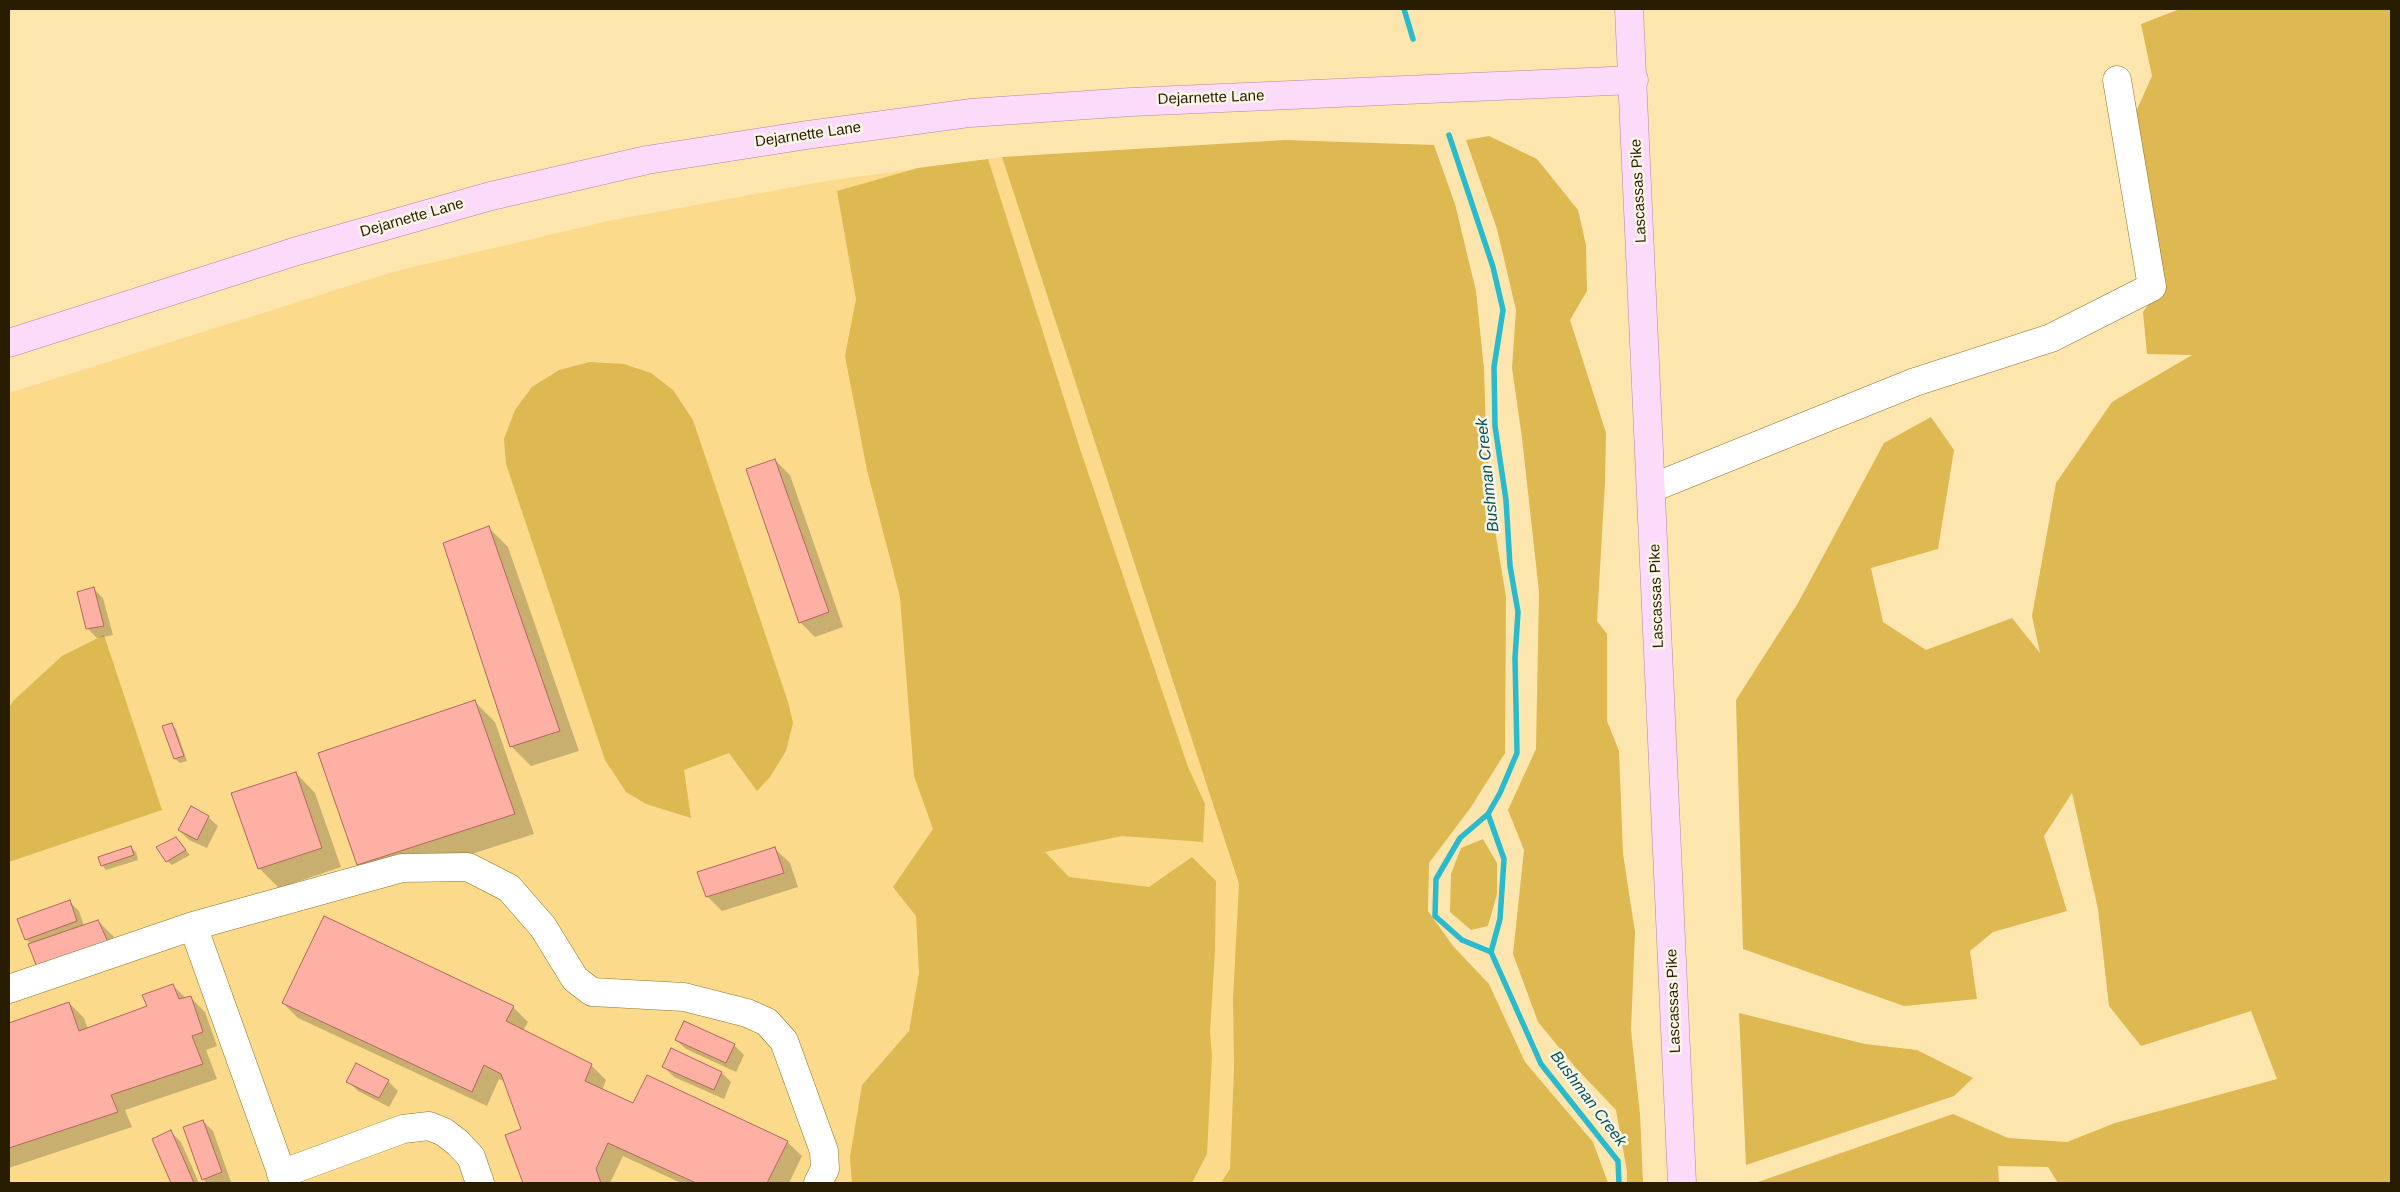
<!DOCTYPE html>
<style>
body{margin:0}
#map{position:relative;width:2400px;height:1192px;overflow:hidden;background:#fde6ae;font-family:Helvetica,sans-serif}
canvas{display:block}
.frame{position:absolute;inset:0;border:10px solid #281d01;pointer-events:none}
</style>
<div id="map">
<canvas width="2400" height="1192"></canvas>
<div class="frame"></div>
</div>
<script>
const g = document.querySelector('canvas').getContext('2d');
g.lineJoin = 'round';
function fill(path, color) { g.fillStyle = color; g.fill(path, 'evenodd'); }
const poly = rows => new Path2D(rows.map(r => 'M' + r).join(''));
function stroke(path, color, width, dash) { g.strokeStyle = color; g.lineWidth = width; g.lineCap = dash ? 'butt' : 'round'; g.setLineDash(dash || []); g.stroke(path); }
function write(font, color, halo, rows, align = 'center') {
  g.font = font + ' Helvetica,sans-serif'; g.lineWidth = 5; g.setLineDash([]); g.textBaseline = 'middle'; g.strokeStyle = halo; g.fillStyle = color; for (const [text, x, y, turn = 0] of rows) {
    g.save(); g.translate(x, y); g.rotate((+turn || 0) * Math.PI / 180); g.textAlign = isNaN(turn) ? turn : align; if (halo) g.strokeText(text, 0, 0); g.fillText(text, 0, 0); g.restore();
  }
}
const built = poly([
 [1002,157,1336,1183,9,1183,9,393,396,271,608,221,826,181]
]);
const green = poly([
 [2180,9,2391,9,2391,1183,2058,1183,2048,1167,1998,1166,1999,1183,1755,1183,1953,1114,2008,1138,2067,1142,2115,1123,2277,1079,2251,1011,2141,1046,2109,1006,2098,909,2072,793,2044,836,2067,911,1993,932,1970,951,1977,999,1904,1006,1743,949,1736,700,1798,603,1884,443,1931,417,1954,450,1938,549,1871,568,1883,622,1926,650,2012,618,2040,653,2032,616,2056,483,2112,402,2192,355,2147,354,2143,312,2164,283,2134,116,2152,76,2141,24],
 [1489,136,1537,159,1578,210,1586,245,1587,291,1570,320,1606,433,1605,482,1597,621,1607,634,1607,721,1619,751,1623,854,1635,932,1631,1030,1640,1114,1643,1183,1627,1183,1627,1171,1616,1110,1575,1067,1538,1022,1513,954,1524,850,1508,810,1536,749,1539,592,1522,438,1512,368,1516,310,1497,229,1466,140],
 [1285,140,1434,145,1455,204,1476,291,1484,369,1486,435,1494,524,1506,597,1505,753,1471,807,1429,863,1428,911,1453,946,1489,984,1525,1062,1593,1142,1608,1183,1221,1183,1230,1169,1234,1068,1233,999,1239,884,1002,157],
 [988,159,1080,449,1188,767,1205,804,1203,842,1122,836,1045,852,1069,877,1149,887,1192,857,1216,881,1215,951,1210,1032,1212,1055,1207,1154,1192,1183,852,1183,850,1157,862,1085,909,1031,919,973,916,916,893,887,933,829,914,776,900,597,867,470,845,356,856,299,837,191,918,168],
 [590,362,624,364,651,373,673,390,693,420,788,702,793,723,786,751,770,777,757,791,729,753,684,770,691,818,646,804,626,792,605,760,506,464,504,439,515,410,532,387,559,370],
 [104,635,162,810,9,862,9,708,13,701,62,656],
 [1483,839,1497,863,1497,894,1488,926,1471,930,1450,912,1451,874,1461,848],
 [1739,1013,1865,1044,1917,1050,1973,1078,1954,1096,1746,1165]
]);
const shadow = poly([
 [775,460,790,475,843,627,815,637,800,622],
 [489,528,508,547,579,751,531,766,511,746],
 [93,588,103,598,113,635,97,638,88,629],
 [475,702,495,722,534,834,378,884,359,864],
 [171,724,176,729,187,761,180,763,175,759,164,727],
 [296,773,315,793,341,867,279,888,259,868],
 [208,817,218,826,207,848,189,840,179,830],
 [180,843,190,855,172,865,167,861],
 [131,848,136,852,138,860,106,870,102,865],
 [775,849,790,863,798,887,722,911,707,896],
 [70,902,79,911,84,926,98,921,113,936,123,959,31,944,26,939],
 [173,986,186,998,190,997,205,1012,217,1046,206,1050,217,1079,125,1110,132,1127,9,1168,9,1025,69,1003,84,1018,88,1029,148,1007],
 [283,1003,513,1007,528,1022,523,1031,591,1065,606,1080,602,1090,634,1105,787,1142,802,1156,789,1183,681,1183,623,1156,610,1183,524,1183,507,1136,523,1129,506,1082,499,1079,487,1106,298,1018],
 [676,1040,734,1045,744,1055,736,1072,686,1049],
 [664,1067,722,1073,731,1082,724,1099,674,1077],
 [348,1081,388,1081,398,1091,389,1107,358,1091],
 [203,1121,213,1131,231,1182,207,1183,203,1179],
 [171,1132,181,1142,199,1183,172,1183,153,1140]
]);
const stream = poly([
 [1404,9,1413,39],
 [1449,135,1493,267,1503,310,1494,367,1495,426,1506,500,1510,566,1518,612,1515,658,1517,753,1500,793,1488,814,1504,859,1500,919,1491,952,1541,1064,1618,1161,1619,1183],
 [1488,814,1460,838,1436,879,1435,916,1462,940,1491,952]
]);
const building = poly([
 [775,459,829,612,799,623,746,469,775,459],
 [489,526,560,731,510,747,443,543,489,526],
 [94,587,104,626,86,629,77,592,94,587],
 [475,700,515,814,357,865,318,753,475,700],
 [172,723,184,756,174,759,162,726,172,723],
 [296,772,322,848,258,869,231,793,296,772],
 [191,806,209,816,197,840,178,830,191,806],
 [176,837,186,850,166,862,156,847,176,837],
 [131,846,134,855,101,866,98,857,131,846],
 [775,847,784,873,706,897,697,872,775,847],
 [70,900,77,921,25,940,17,919,70,900],
 [324,916,514,1006,506,1021,592,1064,585,1081,633,1103,647,1075,788,1141,767,1183,696,1183,608,1143,596,1169,601,1183,523,1183,505,1135,521,1129,501,1074,484,1065,472,1092,282,1003,324,916],
 [98,920,109,944,38,970,28,944,98,920],
 [173,984,179,999,191,996,203,1032,192,1036,203,1064,111,1095,118,1112,9,1148,9,1023,69,1002,79,1031,147,1006,142,995,173,984],
 [684,1021,735,1044,726,1063,675,1040,684,1021],
 [671,1048,722,1072,714,1090,662,1067,671,1048],
 [356,1063,389,1080,379,1098,346,1082,356,1063],
 [203,1120,222,1172,202,1180,183,1127,203,1120],
 [171,1130,194,1183,171,1183,152,1139,171,1130]
]);
const minor = poly([
 [1652,488,1915,382,2051,338,2152,287,2117,80],
 [193,926,285,1183],
 [9,989,193,926,402,868,468,867,509,888,543,927,575,979,592,992,684,997,747,1013,767,1022,784,1041,824,1151,825,1169,818,1183],
 [281,1174,403,1129,429,1126,444,1132,458,1143,471,1157,480,1183]
]);
const major = poly([
 [1629,9,1682,1183],
 [9,343,297,251,491,196,647,160,807,135,970,113,1131,102,1634,80]
]);
const streetNames = [
 ["Dejarnette Lane",1211,98,-2],
 ["Dejarnette Lane",808,135,-8],
 ["Lascassas Pike",1639,191,-93],
 ["Dejarnette Lane",412,218,-16],
 ["Lascassas Pike",1657,596,-92],
 ["Lascassas Pike",1674,1001,-92]
];
const waterNames = [
 ["Bushman Creek",1488,475,-96],
 ["Bushman Creek",1588,1099,53]
];
fill(built, '#fbdb8b');
fill(green, '#deb851');
fill(shadow, '#0003');
stroke(stream, '#29bacd', 5.5);
fill(building, '#ffb0a5');
stroke(building, '#b0685e', 1);
stroke(minor, '#8e742d', 29);
stroke(major, '#b088a0', 29);
stroke(minor, '#fff', 28);
stroke(major, '#fbdafa', 28);
write('15px', '#281d01', '#fbf5e8', streetNames);
write('italic 16px', '#00535d', '#fbf5e8', waterNames);
</script>
